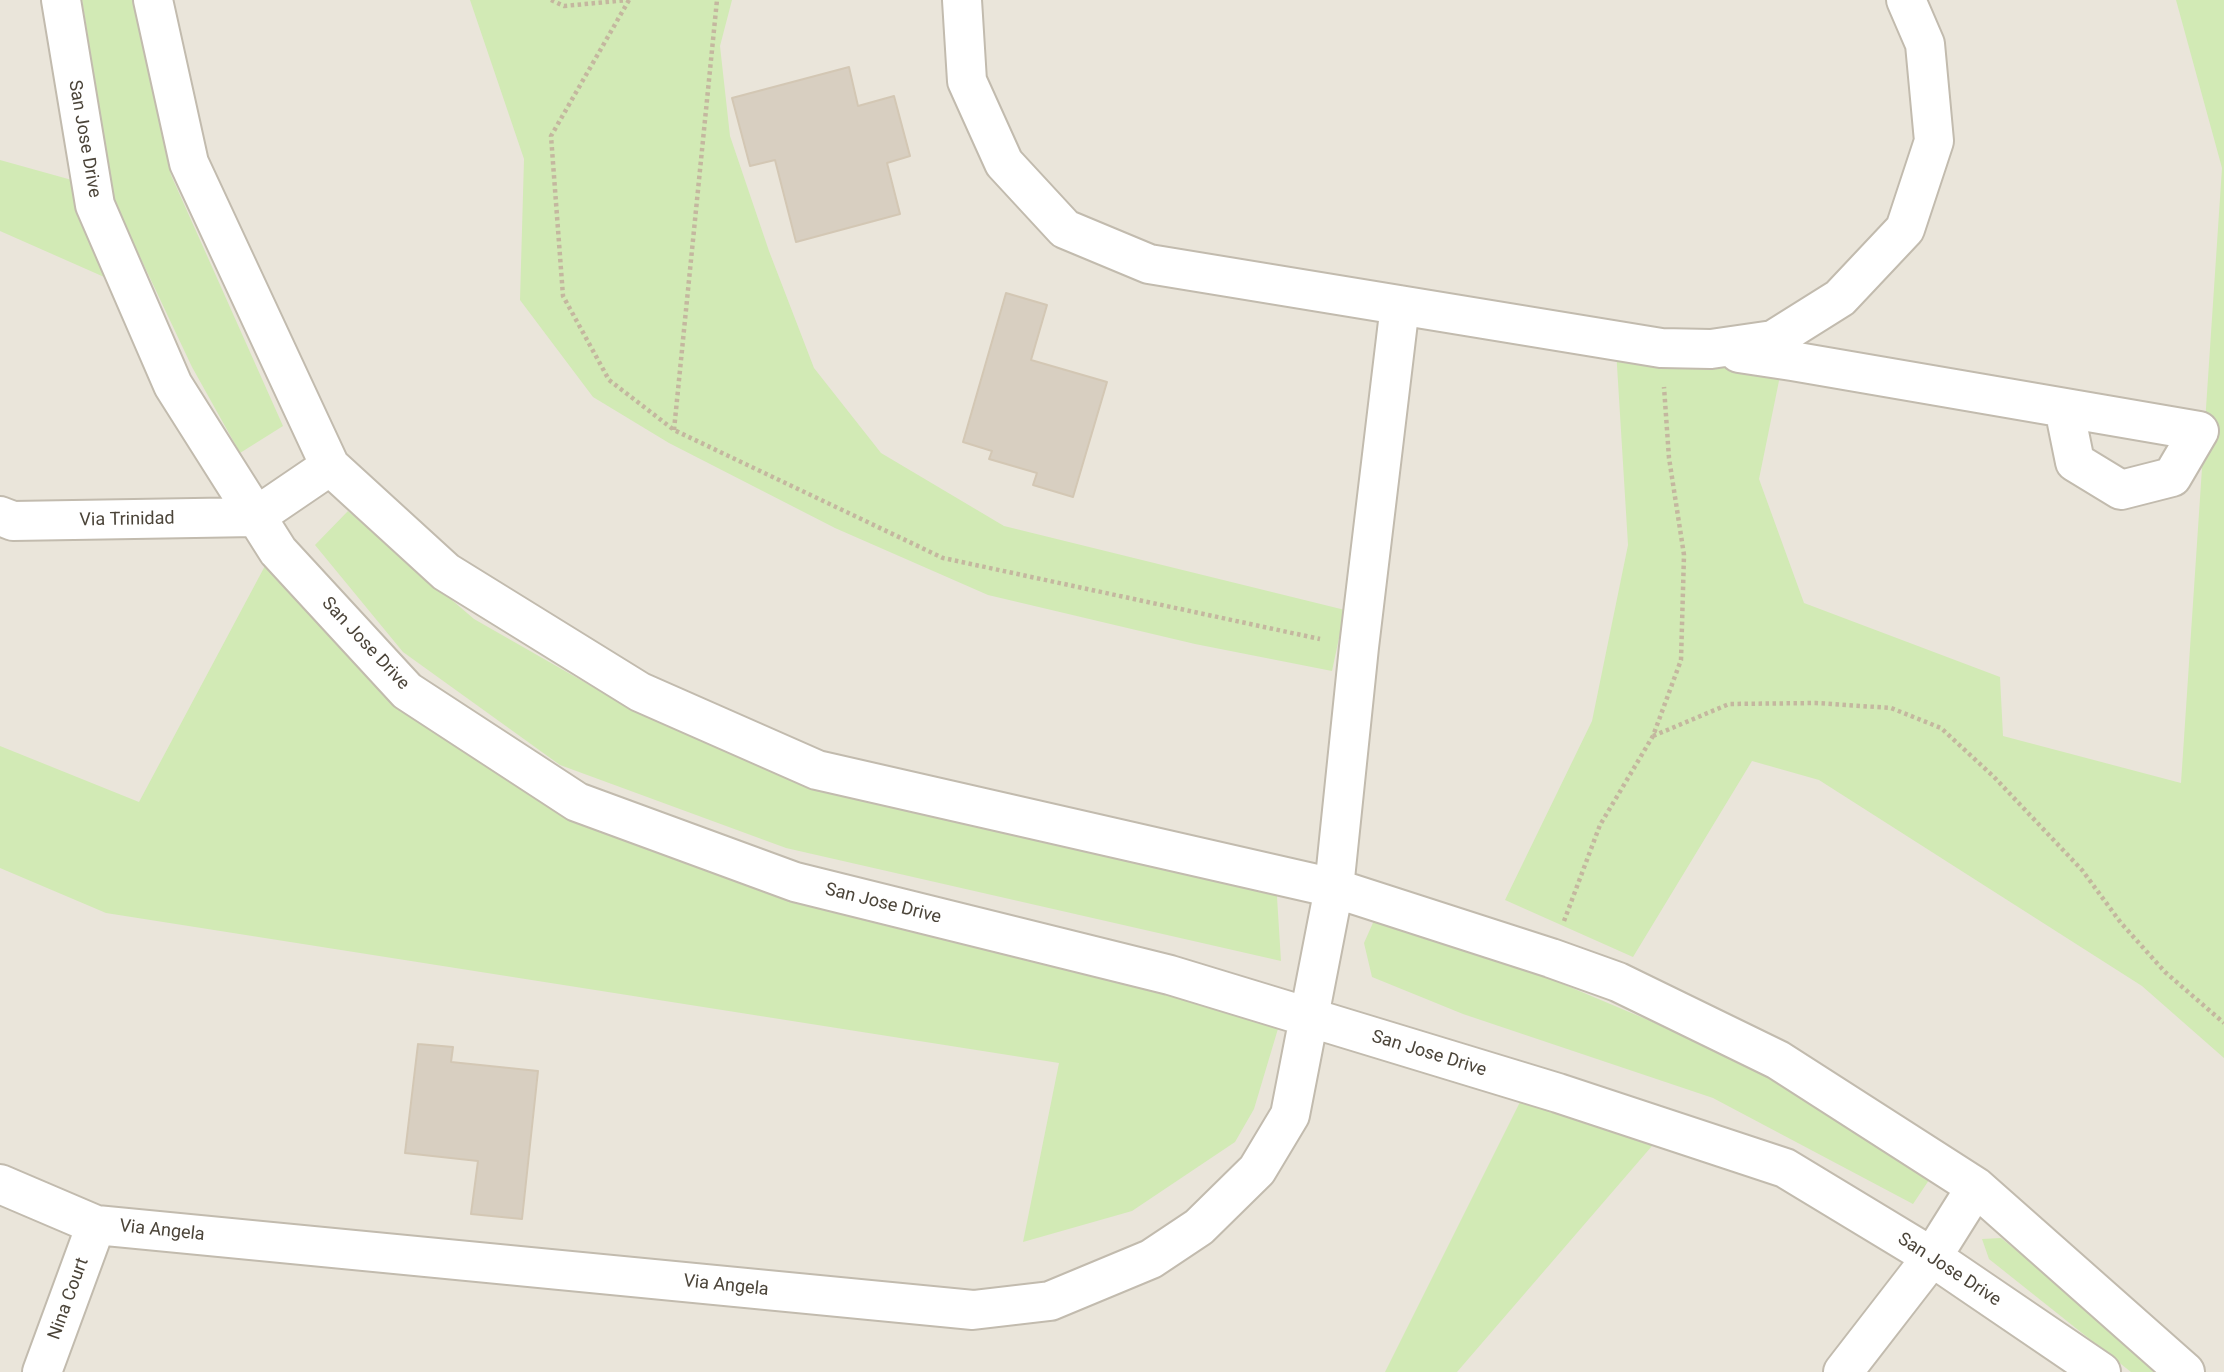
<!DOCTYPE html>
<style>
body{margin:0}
canvas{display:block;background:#f6f3ec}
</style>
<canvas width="2224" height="1372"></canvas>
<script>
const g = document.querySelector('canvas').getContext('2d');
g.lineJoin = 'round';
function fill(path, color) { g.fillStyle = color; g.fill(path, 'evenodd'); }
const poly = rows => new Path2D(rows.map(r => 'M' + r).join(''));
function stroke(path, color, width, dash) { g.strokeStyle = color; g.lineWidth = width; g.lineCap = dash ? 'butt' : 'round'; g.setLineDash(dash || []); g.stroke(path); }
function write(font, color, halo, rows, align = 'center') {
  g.font = font + ' Roboto,sans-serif'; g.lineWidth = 6; g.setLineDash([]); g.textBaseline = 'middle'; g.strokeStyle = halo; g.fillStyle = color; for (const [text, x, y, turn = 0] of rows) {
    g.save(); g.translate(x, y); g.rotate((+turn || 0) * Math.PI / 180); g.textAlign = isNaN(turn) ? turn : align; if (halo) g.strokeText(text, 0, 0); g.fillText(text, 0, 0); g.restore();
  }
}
const residential = poly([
 [0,0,2224,0,2224,1372,0,1372]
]);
const green = poly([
 [82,0,133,0,171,175,283,426,240,453,192,367,115,204],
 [470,0,732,0,720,46,730,136,769,251,814,368,881,453,1004,526,1345,610,1332,671,1195,644,988,595,835,528,669,443,593,397,520,300,524,159],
 [2176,0,2224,0,2224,1058,2142,986,1819,780,1752,761,1633,957,1505,900,1592,721,1628,545,1615,333,1782,366,1759,479,1804,603,2000,677,2003,736,2181,783,2222,168],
 [0,160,79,182,120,284,0,231],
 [348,511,474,619,642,715,821,788,1276,881,1281,961,786,848,560,765,403,652,315,545],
 [266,564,570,818,1280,1022,1254,1109,1235,1142,1132,1211,1023,1242,1059,1063,106,913,0,868,0,746,139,802],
 [1380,907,1736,1057,1929,1180,1913,1204,1713,1098,1463,1014,1372,977,1364,943],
 [1522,1098,1658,1139,1457,1372,1385,1372],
 [2001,1238,2167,1372,2131,1372,1989,1259,1982,1239]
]);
const building = poly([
 [849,67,858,106,894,96,910,156,887,163,900,214,796,242,775,160,750,166,732,98,849,67],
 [1006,293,1047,305,1031,360,1107,382,1073,497,1033,485,1037,473,989,459,992,451,963,442,1006,293],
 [418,1044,453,1047,451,1062,538,1071,522,1219,471,1214,478,1161,405,1153,418,1044]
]);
const path = poly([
 [551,0,564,6,628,0],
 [629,0,551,136,563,296,609,380,674,430,943,558,1320,639],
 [674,430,717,0],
 [1653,736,1729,704,1816,703,1891,708,1941,728,1994,777,2082,870,2121,923,2165,972,2224,1023],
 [1564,921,1600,825,1653,736,1681,660,1684,555,1669,458,1664,387]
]);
const minor = poly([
 [61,0,95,205,173,385,278,551,407,691,577,802,795,882,1170,975,1558,1093,1785,1168,1932,1257,2101,1372],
 [153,0,189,163,330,466,446,572,640,692,817,770,1334,888,1551,958,1618,982,1778,1060,1976,1187,2185,1372],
 [962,0,967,81,1004,163,1065,229,1149,264,1661,348,1711,349,1773,340,1840,298,1905,229,1934,141,1925,44,1906,0],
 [1739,353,1792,361,2199,431,2172,477,2121,490,2075,462,2064,408],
 [0,516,13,521,255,517,330,466],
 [0,1184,96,1225,973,1310,1050,1301,1151,1259,1199,1227,1257,1170,1290,1115,1334,888,1359,647,1400,305],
 [42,1372,96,1225],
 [1843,1372,1932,1257,1976,1187]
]);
const streetNames = [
 ["San Jose Drive",84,139,80],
 ["Via Trinidad",127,520,-1],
 ["San Jose Drive",365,644,47],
 ["San Jose Drive",883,904,14],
 ["San Jose Drive",1429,1054,17],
 ["Via Angela",162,1231,6],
 ["San Jose Drive",1949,1270,33],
 ["Via Angela",726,1286,6],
 ["Nina Court",69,1299,-70]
];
fill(residential, '#eae5da');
fill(green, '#d2eab5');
fill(building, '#d8cfc1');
stroke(building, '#d3c7b4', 2);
stroke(minor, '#c2bbae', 42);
stroke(path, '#c4b79f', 4.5, [3.5, 3.5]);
stroke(minor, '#fff', 38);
write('18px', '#4b4439', '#fff', streetNames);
</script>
